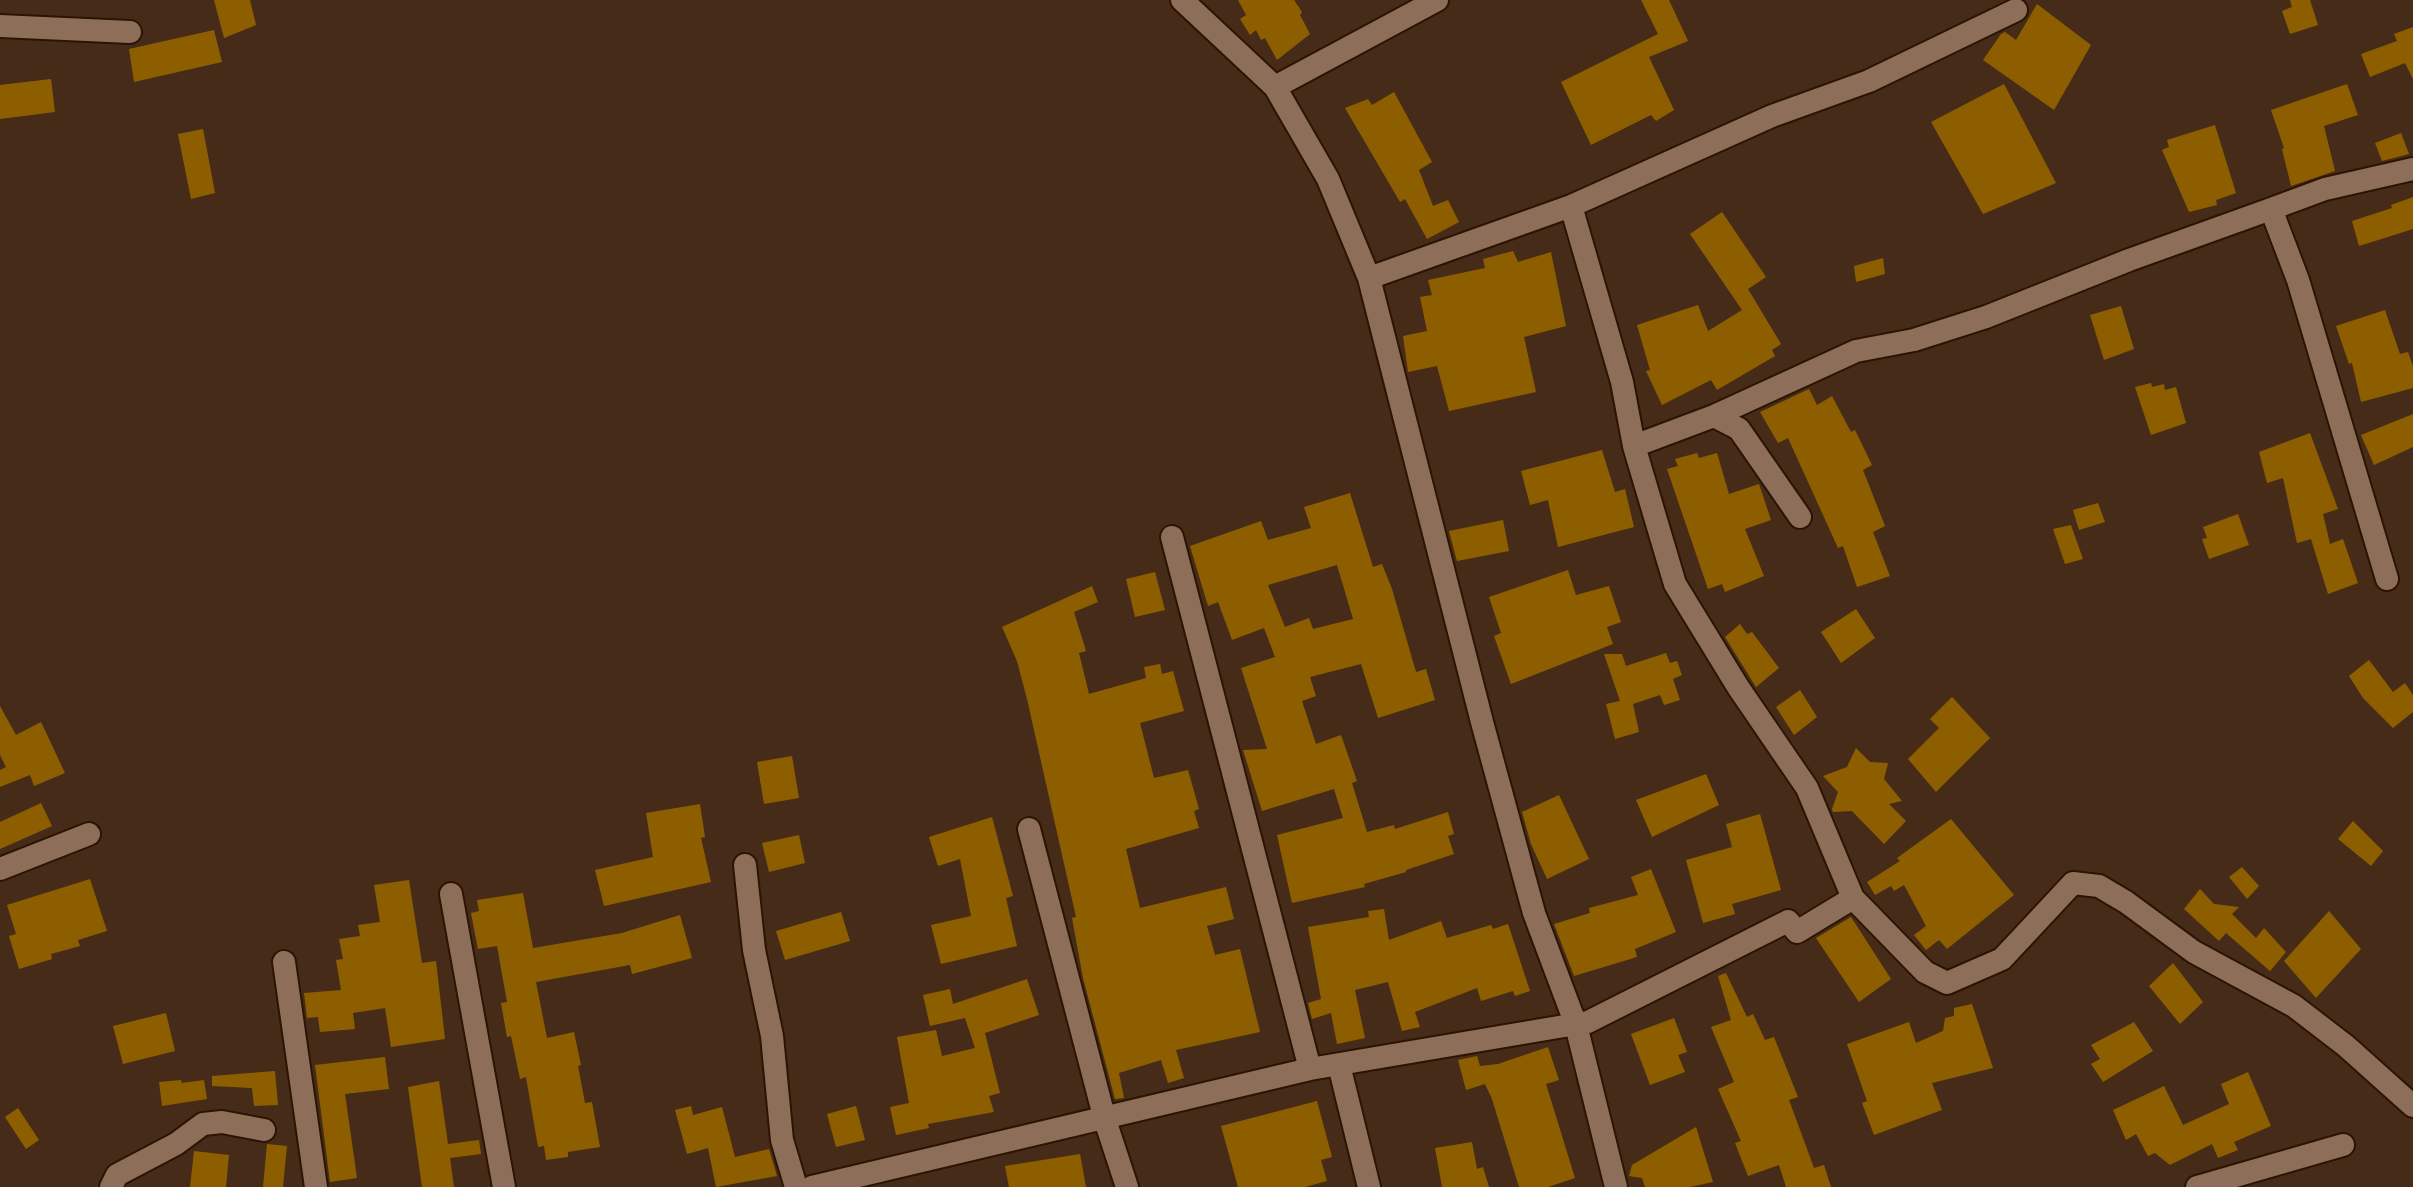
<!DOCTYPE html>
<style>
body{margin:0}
canvas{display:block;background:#462c18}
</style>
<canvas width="2413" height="1187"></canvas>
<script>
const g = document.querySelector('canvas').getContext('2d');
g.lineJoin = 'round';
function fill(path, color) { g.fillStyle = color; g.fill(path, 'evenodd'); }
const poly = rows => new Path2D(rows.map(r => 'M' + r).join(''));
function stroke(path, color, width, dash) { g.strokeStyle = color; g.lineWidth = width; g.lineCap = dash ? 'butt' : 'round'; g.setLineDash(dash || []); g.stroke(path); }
const building = poly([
 [214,0,250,0,256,25,224,38],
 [1238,0,1294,0,1302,12,1300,15,1310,34,1277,60,1265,38,1261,40,1256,30,1250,35,1240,19,1246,15],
 [1641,0,1669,0,1688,41,1649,57,1674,110,1656,121,1651,115,1591,145,1561,82,1658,34],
 [2290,0,2310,0,2318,25,2290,34,2282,11,2292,7],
 [2037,4,2091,45,2054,110,1983,60,2001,34,2005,32,2016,40],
 [2413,27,2413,79,2405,63,2370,77,2361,54,2397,41,2394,34],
 [214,30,222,62,134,82,129,49],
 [51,79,55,112,0,119,0,85],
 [2004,84,2056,183,1983,214,1931,122],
 [2347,84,2358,115,2324,126,2335,171,2291,186,2282,149,2284,148,2271,110],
 [1394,92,1432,162,1419,170,1433,206,1448,200,1459,222,1427,239,1405,199,1400,202,1345,108,1368,99,1372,105],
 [2215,125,2236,193,2216,200,2217,205,2189,212,2162,150,2169,147,2167,140],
 [203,129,215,193,191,199,178,134],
 [2401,133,2409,154,2382,161,2375,143],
 [2413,197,2413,229,2359,246,2352,221,2392,208,2391,205],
 [1722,212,1766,277,1748,289,1781,344,1772,350,1775,356,1717,390,1711,380,1662,405,1646,371,1650,370,1637,325,1698,305,1708,331,1742,310,1690,234],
 [1513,251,1518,262,1551,252,1566,326,1524,337,1536,392,1449,411,1437,366,1408,372,1403,336,1427,331,1420,297,1432,295,1428,280,1485,268,1483,259],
 [1883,258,1885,274,1856,282,1854,266],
 [2121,306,2134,349,2104,360,2090,315],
 [2385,310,2400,354,2408,352,2413,366,2413,388,2361,402,2352,363,2349,364,2336,326],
 [2151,383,2152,387,2164,384,2165,390,2176,387,2186,423,2151,435,2135,387],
 [1809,389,1817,405,1832,396,1851,432,1855,430,1872,465,1863,470,1885,526,1873,532,1890,576,1857,587,1843,546,1838,548,1788,438,1778,443,1760,412],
 [2413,414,2413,447,2374,465,2361,435],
 [2310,433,2338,509,2323,514,2330,544,2343,539,2358,583,2328,594,2311,539,2297,543,2283,478,2267,483,2259,452],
 [1602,450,1615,492,1625,489,1634,527,1558,547,1548,500,1530,505,1521,471],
 [1697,453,1699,458,1717,453,1729,494,1759,484,1771,520,1745,529,1764,576,1725,592,1722,584,1708,589,1667,469,1678,466,1675,459],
 [1350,493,1373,567,1382,564,1392,589,1416,672,1426,669,1435,700,1378,718,1361,664,1310,677,1316,696,1302,701,1316,744,1341,735,1357,781,1352,783,1367,832,1394,825,1395,829,1448,812,1454,834,1448,836,1454,854,1406,870,1406,872,1364,884,1365,887,1292,903,1277,835,1343,818,1334,789,1262,811,1243,750,1267,749,1241,668,1275,657,1264,628,1232,640,1218,602,1208,606,1190,546,1261,521,1268,540,1311,528,1304,507],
 [1337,565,1353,619,1313,629,1309,618,1285,627,1268,585],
 [2098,503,2105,522,2079,530,2073,510],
 [2238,514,2249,545,2209,559,2202,539,2207,538,2203,527],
 [1503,520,1509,551,1457,561,1449,531],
 [2071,525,2083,559,2065,564,2053,529],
 [1568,570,1576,595,1609,586,1621,622,1607,627,1613,644,1511,684,1494,636,1501,633,1489,597],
 [1155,572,1165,610,1135,617,1126,579],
 [1092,586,1098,602,1074,612,1086,651,1079,653,1089,694,1146,678,1144,667,1160,664,1162,674,1173,671,1184,711,1140,723,1154,778,1188,770,1199,809,1194,811,1199,828,1126,849,1140,908,1226,887,1234,919,1207,926,1215,955,1240,949,1260,1032,1176,1050,1184,1078,1168,1083,1161,1060,1119,1073,1124,1098,1115,1099,1083,978,1072,918,1076,917,1027,699,1017,661,1002,627],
 [1856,609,1875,638,1841,663,1821,632],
 [1740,624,1747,634,1752,632,1779,668,1756,687,1725,637],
 [1666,653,1670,663,1677,661,1682,675,1673,679,1680,700,1664,705,1660,695,1633,704,1639,732,1615,739,1606,704,1620,701,1604,654,1622,654,1626,666],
 [2369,660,2393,692,2405,683,2413,695,2413,712,2393,728,2363,698,2349,676],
 [1800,690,1817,717,1794,735,1776,707],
 [1952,697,1990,738,1936,792,1908,759,1939,728,1930,719],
 [0,706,16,735,41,722,65,773,34,786,30,775,0,787,0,770,6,767,0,755],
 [1856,748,1870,762,1888,763,1884,779,1902,801,1889,804,1906,821,1884,844,1852,811,1833,812,1832,809,1838,792,1823,776,1847,767],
 [792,756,799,798,764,804,757,762],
 [1706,774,1719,805,1652,837,1636,800],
 [1559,795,1589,859,1547,879,1531,844,1522,812],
 [41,803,52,826,0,849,0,822],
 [700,804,705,837,701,838,711,882,604,906,595,870,653,857,646,813],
 [1760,814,1781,890,1732,904,1735,914,1703,923,1686,860,1732,847,1726,824],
 [992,817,1013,896,1006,898,1017,946,941,964,931,925,971,916,960,859,938,866,929,837],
 [1951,819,2014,895,1947,949,1939,940,1926,950,1914,935,1926,926,1904,885,1894,891,1891,886,1875,895,1867,882,1900,861,1897,858],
 [2353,821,2383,851,2371,866,2338,839],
 [799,835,805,863,769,872,762,843],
 [2242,867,2259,886,2247,899,2229,877],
 [1651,869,1676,932,1635,949,1637,957,1574,976,1554,924,1590,913,1589,908,1638,895,1631,877],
 [90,879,107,931,78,940,80,946,51,954,52,959,19,969,9,936,16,934,7,905],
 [409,880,422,963,436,961,445,1039,391,1047,385,1008,353,1013,355,1029,320,1032,318,1017,307,1018,304,993,341,990,336,960,343,959,339,939,360,936,358,925,380,922,374,885],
 [2200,889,2214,904,2239,907,2232,914,2256,938,2264,928,2286,952,2270,971,2226,933,2219,941,2184,909],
 [523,893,533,948,622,933,680,915,692,958,632,974,630,965,536,982,547,1038,574,1032,581,1065,578,1066,585,1103,592,1102,600,1147,568,1152,568,1157,546,1160,544,1146,538,1147,526,1077,520,1079,511,1036,507,1037,501,1003,507,1002,497,946,478,949,471,913,479,911,477,900],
 [1384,909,1389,940,1441,921,1447,938,1491,925,1493,929,1508,924,1530,991,1515,996,1513,991,1481,1001,1477,988,1415,1012,1420,1027,1402,1031,1388,982,1355,990,1365,1038,1337,1044,1331,1013,1312,1019,1308,1003,1321,999,1308,927,1369,917,1368,911],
 [2329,911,2361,949,2316,998,2284,961],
 [841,912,850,941,785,960,776,931],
 [1851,917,1891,979,1859,1002,1816,938],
 [2173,963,2203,1002,2180,1024,2149,986],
 [1726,973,1747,1017,1753,1014,1765,1040,1774,1037,1798,1097,1789,1100,1814,1168,1824,1165,1831,1187,1786,1187,1779,1165,1748,1176,1735,1143,1741,1141,1718,1089,1734,1082,1711,1027,1731,1020,1718,976],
 [1027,979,1039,1015,985,1033,1000,1093,989,1096,994,1112,928,1124,929,1128,896,1135,890,1107,909,1103,897,1037,936,1030,942,1056,975,1048,965,1018,930,1026,923,995,950,989,953,1004],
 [1972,1004,1993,1068,1932,1083,1942,1110,1874,1135,1862,1103,1867,1101,1847,1044,1909,1022,1916,1043,1943,1031,1945,1018,1954,1016,1954,1008],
 [166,1013,175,1051,123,1064,113,1026],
 [1674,1018,1687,1052,1678,1055,1685,1072,1650,1085,1631,1034],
 [2134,1022,2153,1051,2103,1082,2091,1064,2100,1059,2091,1045],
 [1548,1047,1559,1080,1546,1084,1575,1178,1548,1187,1519,1187,1492,1099,1485,1084,1466,1090,1458,1060,1477,1056,1480,1066,1498,1064],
 [385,1057,389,1089,345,1094,357,1178,330,1182,315,1065],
 [275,1071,278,1105,254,1106,252,1088,212,1086,212,1076],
 [2248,1072,2271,1126,2234,1142,2238,1150,2218,1158,2212,1144,2170,1165,2155,1153,2148,1156,2136,1134,2126,1140,2113,1110,2164,1086,2183,1125,2229,1104,2221,1084],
 [181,1080,182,1083,204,1080,207,1099,162,1106,159,1082],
 [439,1081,448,1144,479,1140,481,1154,450,1158,454,1187,422,1187,408,1087],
 [1317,1101,1332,1157,1321,1160,1327,1181,1305,1187,1238,1187,1221,1126],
 [691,1106,693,1115,722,1107,735,1157,769,1149,777,1176,716,1187,708,1148,687,1154,675,1110],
 [856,1106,865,1140,836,1147,827,1114],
 [18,1108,39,1140,26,1149,5,1117],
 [1696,1127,1713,1182,1690,1187,1645,1187,1642,1178,1629,1176,1632,1165],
 [1472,1142,1477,1169,1483,1167,1489,1187,1442,1187,1435,1148],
 [267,1144,287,1146,283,1187,263,1187],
 [194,1151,229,1155,226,1187,190,1187],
 [1080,1154,1086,1187,1009,1187,1005,1166]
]);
const street = poly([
 [1182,0,1275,87,1328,179,1369,278,1482,722,1534,913,1576,1025,1616,1187],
 [0,26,130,32],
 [1275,87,1437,0],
 [1571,206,1622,382,1634,446,1675,584,1738,687,1807,788,1853,898,1925,972,1947,983,2002,959,2073,883,2099,886,2126,902,2194,952,2294,1006,2346,1046,2413,1106],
 [1369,278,1571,206,1772,116,1869,81,2016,10],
 [1714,416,1856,351,1914,340,1986,317,2129,260,2271,209],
 [1634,446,1714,416,1739,429,1800,517],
 [1172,537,1310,1069],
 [2387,579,2298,280,2271,209,2325,189,2413,169],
 [1029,829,1105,1120,1127,1187],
 [745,865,754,950,772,1036,782,1140,796,1187],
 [0,869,89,834],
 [451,894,504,1187],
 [284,962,316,1187],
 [1339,1065,1369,1187],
 [111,1187,117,1175,176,1144,203,1124,222,1122,264,1130],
 [812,1187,1310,1069,1588,1022,1788,921,1797,932,1853,898],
 [2197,1187,2343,1145]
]);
fill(building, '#8d5e00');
stroke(street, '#2b1402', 26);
stroke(street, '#8d6f59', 22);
</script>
